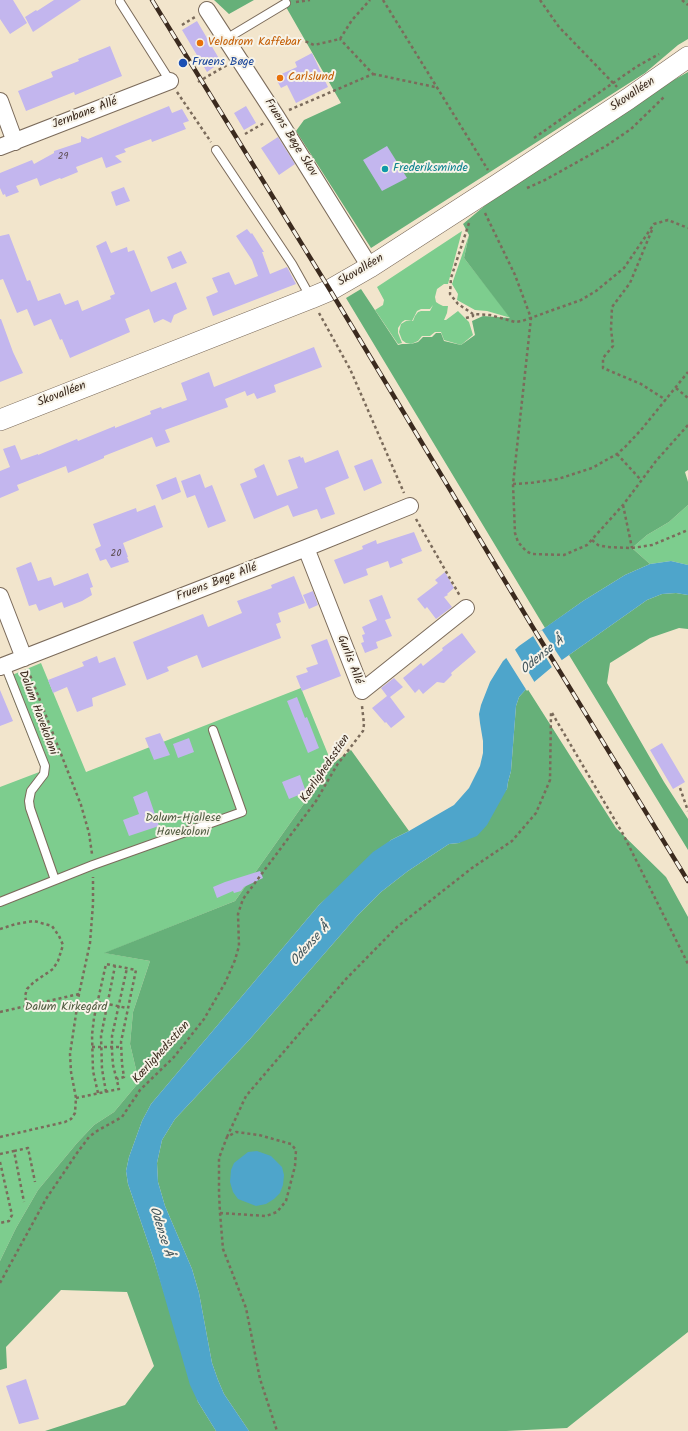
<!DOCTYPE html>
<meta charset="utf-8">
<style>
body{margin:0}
canvas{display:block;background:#f2e5cc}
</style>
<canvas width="688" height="1431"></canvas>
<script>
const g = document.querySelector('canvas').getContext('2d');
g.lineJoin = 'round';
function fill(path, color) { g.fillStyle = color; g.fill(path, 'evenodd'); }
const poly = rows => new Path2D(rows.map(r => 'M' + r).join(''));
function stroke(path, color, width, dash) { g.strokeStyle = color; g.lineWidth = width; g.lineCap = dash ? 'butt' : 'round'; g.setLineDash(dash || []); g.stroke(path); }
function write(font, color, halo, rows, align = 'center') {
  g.font = font + ' Kalam,sans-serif'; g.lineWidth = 4; g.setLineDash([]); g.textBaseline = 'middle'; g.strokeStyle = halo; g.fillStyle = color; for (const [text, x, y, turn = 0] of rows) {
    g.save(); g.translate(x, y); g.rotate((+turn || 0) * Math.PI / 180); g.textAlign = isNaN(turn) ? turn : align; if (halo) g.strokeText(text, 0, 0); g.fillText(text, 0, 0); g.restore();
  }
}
const green = poly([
 [462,231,448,284,444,284,437,289,435,297,436,302,439,304,443,306,448,306,447,313,444,320,446,320,458,311,469,322,473,335,461,345,444,340,441,332,435,332,430,336,422,336,418,341,411,344,406,343,402,340,399,332,401,324,406,321,413,321,415,316,418,312,421,311,430,311,433,305,430,309,421,309,417,311,412,321,405,320,402,322,398,328,398,333,402,343,398,344,375,310,383,305,384,300,377,287],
 [469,235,464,258,511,318,487,311,475,310,457,300,458,294,452,284],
 [688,505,688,565,671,561,650,564,632,548,647,535,669,522],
 [41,663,86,772,301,688,332,764,235,901,105,953,150,961,133,1012,130,1044,139,1082,114,1112,94,1125,77,1143,38,1190,16,1228,0,1261,0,787,42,771,5,678]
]);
const forest = poly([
 [214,0,254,0,229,14],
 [282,0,688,0,688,39,678,45,645,73,371,248,296,131,304,120,341,103],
 [688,72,688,470,685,472,688,482,688,505,669,522,647,535,632,548,650,564,625,575,583,601,545,628,346,298,361,289,398,345,402,344,411,344,418,342,423,337,432,337,436,333,441,333,444,341,461,345,475,335,472,321,483,316,510,318,464,258,469,235,463,224,501,192,663,86],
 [676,593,688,595,688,629,679,628,650,638,610,663,607,683,664,782,688,819,688,850,569,655,647,600,662,594],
 [527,688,616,828,666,877,688,917,688,1332,567,1428,506,1431,249,1431,224,1394,218,1380,212,1363,199,1293,192,1269,165,1206,158,1182,157,1163,162,1140,175,1119,250,1039,358,915,381,892,408,871,449,844,459,843,507,789,508,782,511,771,516,706,519,697],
 [351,750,409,831,391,840,319,905,151,1104,142,1121,129,1157,126,1171,128,1184,154,1260,198,1402,216,1431,45,1431,125,1405,154,1366,127,1292,61,1290,6,1347,7,1368,0,1370,0,1261,16,1228,38,1190,77,1143,94,1125,114,1112,139,1082,130,1044,133,1012,150,961,104,953,235,901,332,764]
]);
const water = poly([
 [671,561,688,565,688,595,676,593,662,594,647,600,552,667,527,688,519,697,516,706,511,771,508,782,507,789,487,825,477,836,459,843,449,844,408,871,381,892,358,915,250,1039,175,1119,162,1140,157,1163,158,1182,165,1206,192,1269,199,1293,212,1363,218,1380,224,1394,249,1431,216,1431,198,1402,190,1385,154,1260,128,1184,126,1171,129,1157,142,1121,151,1104,319,905,373,852,391,840,409,831,454,805,469,788,480,766,483,753,483,741,480,723,479,714,481,705,490,682,503,661,519,646,583,601,625,575,650,564],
 [257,1151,271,1156,282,1167,284,1175,283,1185,280,1193,274,1199,266,1204,256,1206,238,1199,233,1192,230,1182,231,1170,234,1163,248,1152]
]);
const pier = poly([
 [542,630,563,662,553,669,533,636],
 [514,648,535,683,527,691,505,656]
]);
const building = poly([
 [0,0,13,0,27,23,10,34,0,19],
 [54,0,81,0,33,32,25,17,36,10,37,11],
 [197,21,221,62,207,72,182,30],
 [110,46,122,76,75,95,74,92,26,111,18,91,53,77,51,72,79,61,78,59],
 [312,53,328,87,296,103,287,85,281,88,275,77,297,67,295,62],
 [169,106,172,113,182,109,189,121,183,123,186,129,152,142,151,139,124,149,126,152,115,156,122,162,106,168,102,157,76,167,78,172,61,179,60,178,40,186,37,178,16,186,19,192,6,197,5,194,3,195,0,188,0,173,32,160,34,164,54,153,54,151,81,142,81,136,88,139],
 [246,106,256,123,244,130,234,113],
 [278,137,295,164,279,175,261,148],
 [387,146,407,178,382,191,363,160],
 [124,187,130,201,116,206,111,192],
 [247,229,251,234,252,233,264,252,262,252,270,274,287,267,296,284,213,316,206,297,218,292,212,278,229,272,235,285,258,276,252,260,236,236],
 [9,234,27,281,30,280,38,301,60,293,65,305,78,300,82,311,111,299,110,296,115,294,96,246,106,241,111,253,127,247,128,252,134,250,151,292,176,282,187,309,174,315,171,323,163,319,154,323,149,309,125,319,130,332,70,358,62,339,60,340,51,319,34,326,27,309,17,313,3,279,0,280,0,236],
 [181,251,187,263,172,269,167,257],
 [0,319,1,319,13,352,23,373,0,382],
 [314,347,322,367,274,385,276,392,257,399,254,393,247,396,245,391,225,399,228,407,165,430,170,442,156,447,152,437,104,456,104,458,68,473,66,466,17,485,19,490,0,498,0,471,10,467,3,449,15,445,21,460,38,454,38,455,77,439,78,441,115,426,115,428,151,414,150,411,161,407,162,409,187,400,181,383,209,372,214,387],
 [338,450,349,478,325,488,335,514,321,519,317,509,293,517,288,505,254,519,240,484,257,477,254,469,264,464,277,496,298,488,288,460,300,456,301,458,303,457,305,463],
 [372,459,382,483,364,491,354,466],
 [200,474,205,488,212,485,226,521,208,528,195,495,187,498,181,481],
 [176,477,181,492,162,500,156,485],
 [155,505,163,527,123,543,128,557,127,557,129,562,111,568,106,559,100,561,95,549,101,546,93,524,136,508,137,512],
 [414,532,422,551,401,559,403,563,390,568,388,561,366,569,368,575,344,584,334,560,363,549,362,546,376,540,377,544],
 [31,562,38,581,51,577,54,586,88,573,93,587,90,588,92,595,82,601,64,608,62,602,39,611,36,604,29,606,16,568],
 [445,572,454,588,447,594,448,595,444,597,452,607,436,619,427,607,425,609,417,599,438,583,435,580],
 [294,576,305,603,278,613,281,622,276,624,281,638,202,668,197,655,167,667,169,671,147,680,133,642,203,614,208,627,242,613,237,601,272,588,271,585],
 [313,591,318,605,309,609,303,595],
 [382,595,391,618,385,620,392,636,376,642,378,648,365,653,361,643,364,642,362,635,365,634,362,627,377,620,369,600],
 [462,633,476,652,451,673,452,675,444,683,437,682,423,694,419,689,415,693,403,678,421,663,423,666,443,650,442,648],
 [327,639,341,676,302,691,296,676,308,672,306,668,318,664,311,645],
 [97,656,99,663,115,657,126,685,92,698,93,706,77,712,67,687,53,693,48,680,84,666,82,662],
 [394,678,403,687,390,697,405,717,391,728,386,722,385,723,372,708,387,696,381,688],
 [0,690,13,721,0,726],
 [297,697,305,718,307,717,319,748,308,753,287,701],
 [160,733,170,755,154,760,145,738],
 [189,738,194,752,178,758,173,744],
 [662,743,685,782,673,789,650,750],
 [300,775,306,792,289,799,282,782],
 [147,791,159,826,129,836,123,820,139,814,133,797],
 [260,871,263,878,244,887,241,891,234,893,233,891,217,898,213,887,225,882],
 [26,1379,39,1419,19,1424,6,1386]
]);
const path = poly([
 [383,0,488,170],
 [540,0,559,27,617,87],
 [682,0,688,5],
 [296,2,310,0],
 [182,25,195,17],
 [300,39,314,45,340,39,352,20,370,0],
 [373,74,435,87],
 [198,82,227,65],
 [177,92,211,142],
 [289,110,373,74,340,39],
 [245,134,264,123],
 [534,138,636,67,659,54],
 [527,188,545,180,606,146,631,129,665,96],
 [485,213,515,275,531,318,513,484,515,533,518,542,526,551,532,554,564,555,587,545,623,505,656,461,688,425],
 [469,223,451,278,450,294,458,304,473,314,490,315,515,322,522,321,581,300,596,291,624,268,654,224,668,220,688,228],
 [652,230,630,283,612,307,611,329,613,346,603,358,603,368,641,384,666,400],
 [319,313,350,369,404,493],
 [466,318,473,316,473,314],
 [676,388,688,398],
 [617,454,641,480],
 [513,484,530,483,558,479,592,468,617,454,625,447,641,430,688,372],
 [623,505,632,548],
 [416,519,460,596],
 [592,540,598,545,607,547,632,548,652,545,688,530],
 [28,670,81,805,89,833,92,854],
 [552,713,623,834,688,964],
 [680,788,688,811],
 [0,929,16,924,34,921,52,926,59,936,63,945,58,961,53,969,34,982,27,989,25,996,27,1005],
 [98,1002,127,1008],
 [0,1012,79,994],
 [92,1047,121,1047],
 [106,1092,102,1069,101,1036,115,966],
 [98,1093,93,1071,92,1035,94,1018,106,964,136,970,121,1042,122,1064,124,1077,117,1079],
 [76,1098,119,1089,113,1065,112,1052,112,1036,127,968],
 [0,1137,65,1122,71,1119,75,1113,76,1098,71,1072,70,1054,79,994,90,943,93,904,93,877],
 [227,1137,246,1096,346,979,397,927,472,868,512,841,536,813,550,780,551,713],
 [14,1151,28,1148,35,1182],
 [0,1154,14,1151,24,1202],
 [0,1162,12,1215,9,1221,0,1223],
 [220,1213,266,1216,277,1212,286,1201,295,1166,296,1150,291,1144,259,1135,236,1132,227,1137,219,1158,219,1193,220,1213,223,1249,246,1308,260,1379,277,1431],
 [0,1283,46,1199,77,1153,89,1137,97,1131,122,1117,140,1090,174,1057,204,1019,225,983,235,960,239,946,238,914,243,899,316,801,337,765,363,731,364,724,362,706]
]);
const service = poly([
 [120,2,170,81],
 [226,39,286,3],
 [216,150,292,264,311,298],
 [5,665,45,766,44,774,31,791,29,801,30,808,55,880],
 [0,902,93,865,242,812,213,730]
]);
const minor = poly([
 [207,10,276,116,370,267],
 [0,101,15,142],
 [0,147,170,81],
 [306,548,362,691,466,608],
 [0,596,24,658],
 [0,667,306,548,410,506]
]);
const tertiary = poly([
 [0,420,311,298,330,290,370,267,497,185,628,99,688,57]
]);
const rail = poly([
 [152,0,330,290,532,626,688,881]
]);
const markers = [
 [200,43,4,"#e8710a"],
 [183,63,5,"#1a4fb4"],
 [280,78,4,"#e8710a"],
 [385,169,4,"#0f9aa8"]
];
const numberNames = [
 ["29",63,157],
 ["20",116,554]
];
const foodNames = [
 ["Velodrom Kaffebar",208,43],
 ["Carlslund",288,78]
];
const transitNames = [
 ["Fruens Bøge",192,63]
];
const streetNames = [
 ["Skovalléen",633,95,-34],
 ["Jernbane Allé",85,114,-21],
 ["Fruens Bøge Skov",290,138,58],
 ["Skovalléen",361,271,-31],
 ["Skovalléen",62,395,-21],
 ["Fruens Bøge Allé",217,583,-21],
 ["Gurlis Allé",349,660,69],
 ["Dalum Havekoloni",37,713,69],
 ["Kærlighedsstien",326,769,-56],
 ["Kærlighedsstien",162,1053,-48]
];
const cultureNames = [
 ["Frederiksminde",393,169]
];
const parkNames = [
 ["Dalum-Hjallese",183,819],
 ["Havekoloni",183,833],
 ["Dalum Kirkegård",66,1008]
];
const waterNames = [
 ["Odense Å",543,656,-39],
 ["Odense Å",311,945,-48],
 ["Odense Å",160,1232,73]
];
fill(green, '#7dcd8e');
fill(forest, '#66b079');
fill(water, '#4ea5cb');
fill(pier, '#f2e5cc');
fill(building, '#c3b6ee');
stroke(service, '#7b6b5b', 10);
stroke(minor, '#7b6b5b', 18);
stroke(tertiary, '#7b6b5b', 22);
stroke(path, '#7b6b5b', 2.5, [3, 3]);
stroke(service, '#fff', 8);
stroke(minor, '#fff', 16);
stroke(tertiary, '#fff', 21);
stroke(rail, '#3b2a1e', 4.5);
stroke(rail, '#f7f3e8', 3, [9]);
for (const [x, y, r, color] of markers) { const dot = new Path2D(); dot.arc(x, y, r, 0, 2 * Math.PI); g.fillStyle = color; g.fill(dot); stroke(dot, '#f7f3e8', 1.5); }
write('10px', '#5d4d52', null, numberNames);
write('12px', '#c56008', '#f7f3e8', foodNames, 'left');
write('12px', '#164399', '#f7f3e8', transitNames, 'left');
write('12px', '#3b2a1e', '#f7f3e8', streetNames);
write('12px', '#0d838f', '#f7f3e8', cultureNames, 'left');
write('12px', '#4f5b40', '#f7f3e8', parkNames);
write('italic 13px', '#42555b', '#f7f3e8', waterNames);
</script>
